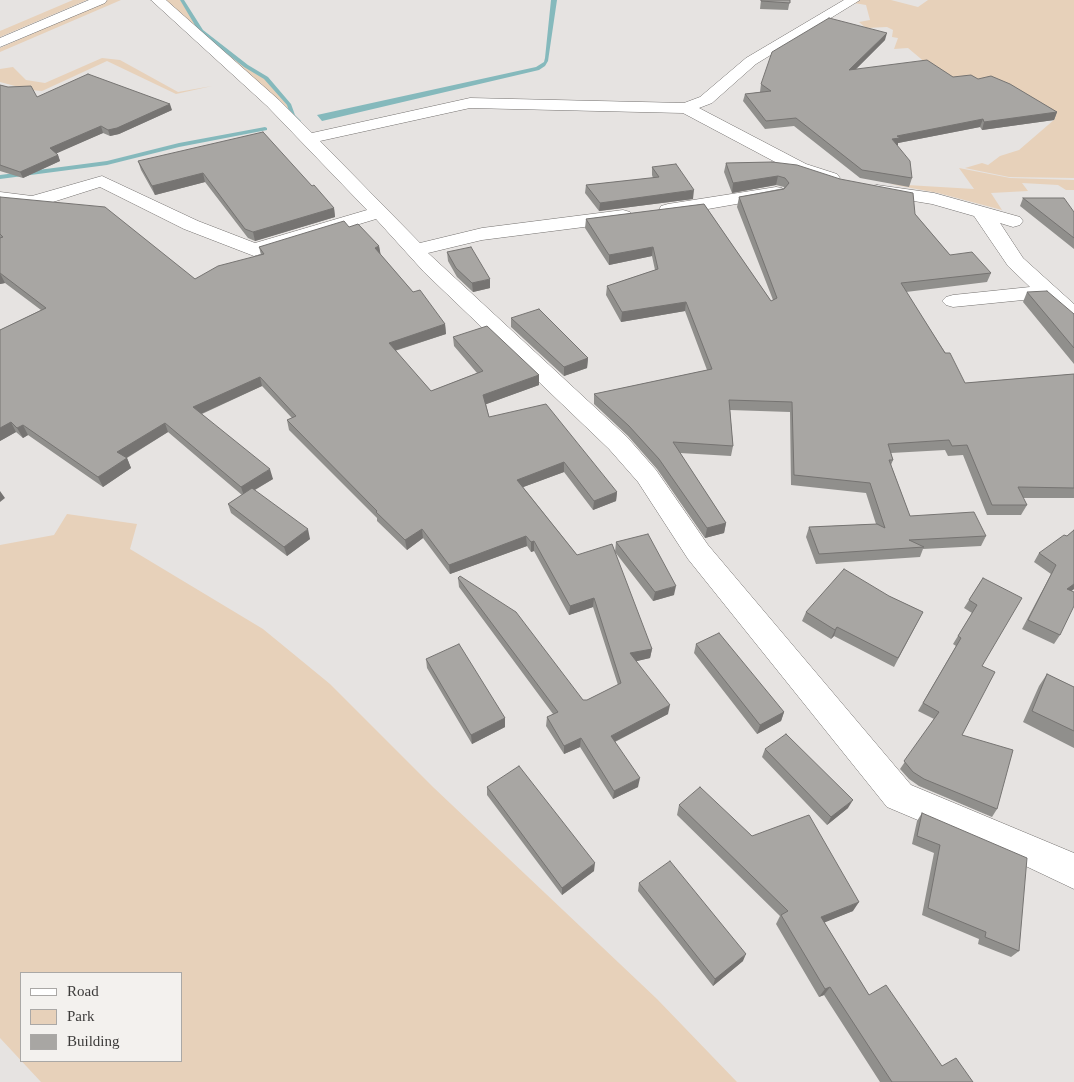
<!DOCTYPE html>
<style>
body{margin:0}
#map{position:relative;width:1074px;height:1082px;overflow:hidden;background:#e6e3e1;font-family:"Times New Roman",serif}
canvas{display:block}
.legend{position:absolute;left:20px;top:972px;width:162px;height:90px;box-sizing:border-box;background:#f3f1ee;border:1px solid #aaa8a6;margin:0;padding:6px 9px;list-style:none;font-size:15px;color:#3c3b3a}
.legend li{display:flex;align-items:center;gap:10px;height:25px}
.legend b{width:25px;border:1px solid #aaa8a6}
</style>
<div id="map">
<canvas width="1074" height="1082"></canvas>
<ul class="legend">
<li><b style="height:6px;background:#fff"></b>Road</li>
<li><b style="height:14px;background:#e7d1ba"></b>Park</li>
<li><b style="height:14px;background:#a8a6a3"></b>Building</li>
</ul>
</div>
<script>
const g = document.querySelector('canvas').getContext('2d');
g.lineJoin = 'round';
function fill(path, color) { g.fillStyle = color; g.fill(path, 'evenodd'); }
const poly = rows => new Path2D(rows.map(r => 'M' + r).join(''));
function stroke(path, color, width, dash) { g.strokeStyle = color; g.lineWidth = width; g.lineCap = dash ? 'butt' : 'round'; g.setLineDash(dash || []); g.stroke(path); }
const green = poly([
 [73,0,87,0,0,37,0,31],
 [108,0,121,0,0,52,0,48],
 [160,0,180,0,204,35,245,66,265,79,288,106,292,116,309,130,306,130],
 [859,0,891,0,918,7,928,0,1074,0,1074,178,1009,177,965,168,982,163,988,165,1000,156,1019,150,1055,119,1001,86,951,84,908,48,894,49,898,38,892,37,893,30,887,27,866,28,859,22,870,20,866,5,854,3],
 [102,58,120,60,178,92,212,86,176,94,107,61,42,91,30,90,0,82,0,69,13,67,26,80,45,83],
 [959,168,1010,178,1074,180,1074,190,1066,190,1058,185,1022,183,1028,191,991,193,1002,210,938,193,890,184,974,189],
 [67,514,137,524,130,549,263,629,330,684,433,787,657,999,737,1082,41,1082,0,1038,0,545,54,535],
 [21,973,181,973,181,1061,21,1061]
]);
const water = poly([
 [551,0,557,0,548,61,545,66,539,70,322,121,317,115,536,67,544,62,545,58]
]);
const stream = poly([
 [180,0,184,0,203,30,248,65,268,77,291,104,295,115,301,121,300,122,296,122,291,117,287,105,264,79,244,67,199,32,180,0],
 [265,127,267,128,267,130,179,147,107,165,0,179,0,175,107,161,179,143,265,127]
]);
const minor = poly([
 [151,0,166,0,279,100,312,133,470,98,684,103,700,97,746,58,844,0,860,0,756,64,712,103,699,108,806,164,837,174,840,178,837,182,831,183,794,172,683,113,470,108,320,141,420,243,482,228,623,210,630,212,632,216,630,220,623,222,482,240,428,253,627,437,656,470,708,545,911,785,1074,853,1074,889,1015,861,887,807,688,559,638,482,609,449,424,272,376,219,254,256,184,229,100,187,34,208,0,204,0,192,32,196,102,176,198,221,255,243,367,210,267,106,151,0],
 [877,185,934,193,1020,217,1023,221,1020,225,1013,227,1000,223,1023,258,1074,304,1074,321,1066,320,1043,298,953,307,946,305,942,301,946,297,953,295,1030,287,1008,266,974,216,932,204,871,194,868,190,871,186,877,185],
 [776,187,782,188,785,192,782,196,668,216,661,214,659,210,661,206,668,204,776,187]
]);
const secondary = poly([
 [89,0,107,0,105,3,0,47,0,38,89,0]
]);
const wall = poly([
 [761,0,790,0,788,10,760,9],
 [885,40,856,69,978,79,1057,112,1054,120,982,130,980,127,898,143,897,146,912,178,909,187,860,178,794,126,765,129,743,101,745,94,761,92,760,92,761,84],
 [0,85,37,97,172,110,119,134,110,136,103,133,56,153,58,155,60,161,23,178,0,171],
 [138,161,312,186,334,208,335,217,255,241,248,238,205,182,155,195,141,170],
 [772,162,915,214,950,255,991,273,987,282,906,292,965,383,1074,374,1074,498,1023,498,1027,505,1021,515,987,515,963,455,948,456,945,450,891,453,893,460,891,465,910,516,986,536,981,546,923,549,920,557,816,564,806,537,809,527,876,524,866,493,791,485,790,412,730,410,733,446,731,456,680,453,726,523,724,533,705,538,657,469,628,436,594,404,594,394,707,370,685,311,621,322,606,295,607,286,655,270,652,256,609,265,585,228,586,219,704,204,771,301,773,300,737,207,739,197,784,188,784,187,776,185,732,193,724,172,726,163],
 [652,167,693,199,599,211,585,193,586,185,653,178,652,175],
 [0,197,195,279,261,255,259,247,349,227,379,246,380,254,413,292,445,324,446,334,395,351,431,391,477,373,454,346,453,337,539,375,539,385,486,404,489,417,617,492,616,501,593,510,564,472,523,487,652,649,650,658,636,661,668,714,615,742,638,787,613,799,580,747,564,754,546,726,547,717,553,714,459,587,458,578,583,700,587,700,618,685,593,607,569,615,534,551,531,552,527,546,450,574,423,538,407,550,377,521,377,518,289,430,287,420,292,418,262,386,202,414,273,479,255,490,310,539,287,556,231,513,228,504,242,495,168,432,127,458,131,468,103,487,28,435,23,438,16,432,0,441,0,330,41,310,5,283,0,284],
 [1023,198,1074,212,1074,249,1020,206],
 [447,252,490,288,473,292,457,277,448,261],
 [1027,292,1074,314,1074,364,1023,302],
 [511,318,588,358,587,368,564,376,511,327],
 [1074,530,1074,589,1071,591,1060,635,1054,644,1022,629,1051,574,1034,562,1039,553,1067,536],
 [616,542,674,595,653,601,615,552],
 [983,578,982,666,962,735,997,809,992,817,919,786,909,779,900,769,934,719,918,711,956,646,953,644,972,613,964,608],
 [889,596,923,612,894,667,834,636,831,639,802,621,806,612],
 [696,644,784,712,781,721,757,734,694,653],
 [426,659,505,718,505,727,472,744,427,668],
 [1047,674,1074,687,1074,748,1023,722,1039,686],
 [765,749,848,808,827,825,762,757],
 [487,787,594,871,562,895,487,795],
 [679,805,752,836,853,911,824,922,869,995,942,1066,973,1082,880,1082,824,995,819,997,776,924,780,916,677,815],
 [922,813,1019,951,1011,957,978,944,979,939,922,915,934,853,912,844,917,821],
 [639,883,743,961,713,986,638,891]
]);
const shadedWall = poly([
 [887,33,885,40,847,78,849,70],
 [170,104,172,110,119,134,110,136,108,130],
 [1057,112,1054,120,982,130,984,122],
 [983,119,980,127,898,143,898,146,892,139,897,136],
 [101,126,103,133,53,155,50,148],
 [58,155,60,161,23,178,20,172],
 [203,173,205,182,155,195,152,186],
 [778,176,776,185,732,193,733,183],
 [694,190,693,199,599,211,600,203],
 [334,208,335,217,255,241,253,232],
 [379,246,381,256,375,248],
 [653,247,652,256,609,265,609,255],
 [0,273,5,283,0,284],
 [490,279,490,288,473,292,472,283],
 [686,302,685,311,621,322,622,312],
 [445,324,446,334,390,352,389,343],
 [588,358,587,368,564,376,564,367],
 [539,375,539,385,484,405,483,395],
 [260,377,262,386,196,416,193,407],
 [11,422,16,432,0,441,0,428],
 [165,423,168,432,121,461,117,452],
 [23,425,28,435,23,438,17,428],
 [127,458,131,468,103,487,98,477],
 [564,462,564,472,518,489,517,480],
 [270,469,273,479,244,496,241,487],
 [0,491,5,498,0,502],
 [617,492,616,501,593,510,594,501],
 [726,523,724,533,705,538,707,528],
 [308,529,310,539,287,556,284,547],
 [422,529,423,538,407,550,405,540],
 [526,536,527,546,450,574,449,565],
 [534,541,534,551,531,552,531,542],
 [1074,584,1074,589,1061,599,1067,589],
 [676,586,674,595,653,601,655,592],
 [594,598,593,607,569,615,570,606],
 [837,627,834,636,831,639,835,630],
 [652,649,650,658,629,663,630,653],
 [670,705,668,714,610,744,611,736],
 [784,712,781,721,757,734,760,725],
 [505,718,505,727,472,744,471,735],
 [581,738,580,747,564,754,564,746],
 [640,778,638,787,613,799,614,791],
 [853,800,848,808,827,825,831,817],
 [595,863,594,871,562,895,562,888],
 [859,902,853,911,816,926,821,917],
 [746,954,743,961,713,986,715,979],
 [830,987,824,995,819,997,825,989]
]);
const building = poly([
 [761,0,790,0,790,3,761,1,761,0],
 [829,18,887,33,849,70,927,60,953,77,971,75,978,79,991,76,1010,84,1057,112,984,122,983,119,897,136,900,138,892,139,910,161,912,178,862,170,796,118,766,121,745,94,771,91,761,84,772,52,829,18],
 [88,74,170,104,117,128,108,130,101,126,50,148,58,155,20,172,0,165,0,85,8,87,31,86,37,97,88,74],
 [263,132,312,186,314,185,334,208,253,232,245,229,203,173,152,186,138,161,263,132],
 [772,162,797,165,840,179,913,193,915,214,950,255,972,252,991,273,901,283,945,353,950,353,965,383,1074,374,1074,488,1018,487,1027,505,992,505,967,445,952,446,949,440,888,444,893,460,889,460,910,516,974,512,986,536,909,540,924,547,819,554,809,527,877,524,885,528,870,483,794,475,792,402,729,400,733,446,673,442,726,523,707,528,659,459,629,426,594,394,712,369,686,302,622,312,607,286,658,269,653,247,609,255,586,219,704,204,771,301,777,298,739,197,784,189,789,183,785,178,778,176,733,183,726,163,772,162],
 [676,164,694,190,600,203,586,185,659,177,652,167,676,164],
 [0,197,105,207,195,279,218,266,264,254,259,247,344,221,349,227,358,224,379,246,375,248,413,292,420,290,445,324,389,343,431,391,483,371,453,337,487,326,539,375,483,395,489,417,546,404,617,492,594,501,564,462,517,480,577,555,612,544,652,649,630,653,670,705,611,736,640,778,614,791,581,738,564,746,547,717,558,712,458,578,460,576,516,612,583,700,587,700,621,683,594,598,570,606,534,541,531,542,526,536,449,565,422,529,405,540,376,512,377,511,287,420,296,416,260,377,193,407,270,469,241,487,165,423,117,452,127,458,98,477,23,425,17,428,11,422,0,428,0,330,46,308,0,273,0,238,3,237,0,234,0,197],
 [1023,198,1064,198,1074,212,1074,238,1023,198],
 [471,247,490,279,472,283,456,268,447,252,471,247],
 [1047,291,1074,314,1074,348,1027,292,1047,291],
 [539,309,588,358,564,367,511,318,539,309],
 [252,488,308,529,284,547,228,504,252,488],
 [1074,530,1074,584,1067,589,1074,592,1074,606,1060,635,1028,620,1056,565,1039,553,1064,535,1067,536,1074,530],
 [648,534,676,586,655,592,616,542,648,534],
 [844,569,889,596,923,612,898,658,837,627,835,630,806,612,844,569],
 [983,578,1022,598,982,666,995,672,962,735,1013,750,997,809,924,779,913,772,904,761,939,712,923,703,961,638,958,636,977,605,969,600,983,578],
 [719,633,784,712,760,725,696,644,719,633],
 [459,644,505,718,471,735,426,659,459,644],
 [1047,674,1074,687,1074,731,1032,711,1047,674],
 [786,734,853,800,831,817,765,749,786,734],
 [519,766,595,863,562,888,487,787,519,766],
 [700,787,752,836,809,815,859,902,821,917,869,995,886,985,942,1066,956,1058,973,1082,892,1082,830,987,825,989,781,915,788,911,679,805,700,787],
 [922,813,1027,858,1019,951,985,937,986,932,928,908,940,845,917,836,922,813],
 [670,861,746,954,715,979,639,883,670,861]
]);
fill(green, '#e7d1ba');
fill(water, '#85b9bc');
fill(stream, '#85b9bc');
stroke(minor, '#74716f', 1);
stroke(secondary, '#74716f', 1);
fill(minor, '#fff');
fill(secondary, '#fff');
fill(wall, '#908f8c');
fill(shadedWall, '#767472');
fill(building, '#a8a6a3');
stroke(building, '#767472', 1);
</script>
